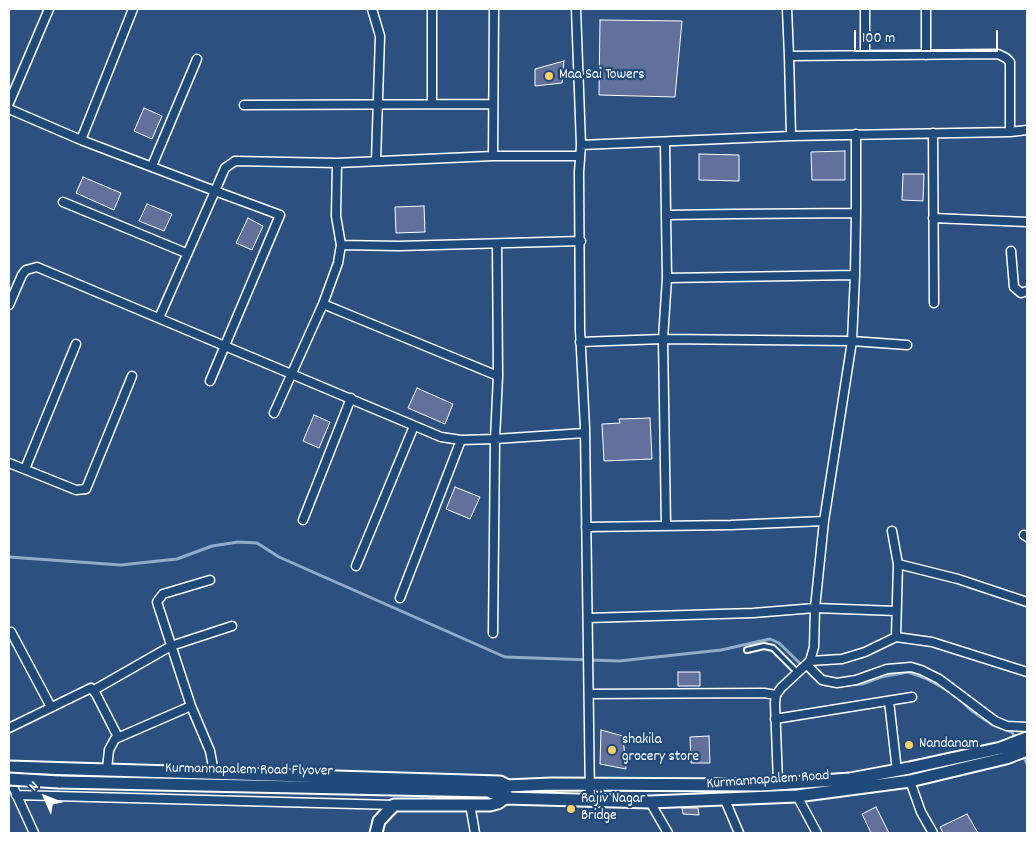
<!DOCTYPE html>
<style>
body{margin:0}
#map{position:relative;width:1036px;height:842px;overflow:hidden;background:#2c5180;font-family:Dekko,sans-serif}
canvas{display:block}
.frame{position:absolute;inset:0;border:10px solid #fff;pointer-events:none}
.north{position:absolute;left:20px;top:772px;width:50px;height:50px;-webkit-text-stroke:4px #1f4a7a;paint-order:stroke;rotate:314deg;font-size:14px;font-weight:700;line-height:20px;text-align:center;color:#fff}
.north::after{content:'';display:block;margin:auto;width:18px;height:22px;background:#fff;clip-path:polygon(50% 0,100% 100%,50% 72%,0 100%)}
.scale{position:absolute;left:854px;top:30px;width:144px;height:22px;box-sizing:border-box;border:2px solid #fff;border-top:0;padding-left:6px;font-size:15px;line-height:18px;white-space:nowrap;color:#fff;-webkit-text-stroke:4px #1f4a7a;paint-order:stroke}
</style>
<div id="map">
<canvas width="1036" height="842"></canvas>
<div class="frame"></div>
<div class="north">N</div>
<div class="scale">100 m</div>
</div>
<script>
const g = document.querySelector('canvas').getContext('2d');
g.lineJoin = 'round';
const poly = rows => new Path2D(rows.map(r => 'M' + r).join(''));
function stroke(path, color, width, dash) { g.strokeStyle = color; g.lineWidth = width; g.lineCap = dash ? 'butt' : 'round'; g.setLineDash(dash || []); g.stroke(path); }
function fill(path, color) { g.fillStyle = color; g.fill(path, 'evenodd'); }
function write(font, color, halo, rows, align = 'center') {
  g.font = font + ' Dekko,sans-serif'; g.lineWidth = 4.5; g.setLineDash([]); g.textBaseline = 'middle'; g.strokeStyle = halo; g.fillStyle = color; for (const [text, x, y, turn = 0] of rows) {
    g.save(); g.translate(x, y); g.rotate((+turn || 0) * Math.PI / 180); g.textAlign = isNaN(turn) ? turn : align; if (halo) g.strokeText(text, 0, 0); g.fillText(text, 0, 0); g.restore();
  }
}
const stream = poly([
 [9,557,121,565,177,559,212,546,238,542,257,543,279,557,505,657,619,661,721,650,770,639,779,643,813,676],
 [837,686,862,684,881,677,908,672,925,678,949,691],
 [956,696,972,711,993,725,1012,732,1016,740],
 [1023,755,1027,764]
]);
const building = poly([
 [600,20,682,21,675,97,599,95,600,20],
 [564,61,562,83,535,86,535,69,564,61],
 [144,108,162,116,152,139,134,131,144,108],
 [845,151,845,180,812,180,811,152,845,151],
 [699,154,739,155,739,181,699,180,699,154],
 [903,174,924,174,923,201,902,200,903,174],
 [83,177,121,193,114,210,76,193,83,177],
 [147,204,172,214,164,231,139,221,147,204],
 [424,206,425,232,396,233,395,207,424,206],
 [248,218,263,226,252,250,236,243,248,218],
 [417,388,453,404,445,424,408,408,417,388],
 [314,415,330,422,319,448,303,441,314,415],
 [650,418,652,459,604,461,602,424,620,423,619,419,650,418],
 [455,487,480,497,470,519,446,509,455,487],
 [678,672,700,672,700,686,678,686,678,672],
 [601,730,623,736,626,769,600,764,601,730],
 [709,736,710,763,691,763,690,737,709,736],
 [876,807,889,833,871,833,862,814,876,807],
 [682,808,698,808,699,815,683,814,682,808],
 [967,814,978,833,943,833,940,827,967,814]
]);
const lane = poly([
 [747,650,764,646,773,648,798,673]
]);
const street = poly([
 [133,9,81,140,215,191,225,168,235,161,337,163,493,156,579,156],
 [372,9,380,36,376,161],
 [432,9,432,104],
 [576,9,581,145,579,172,580,330,585,428,590,800],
 [787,9,789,56,998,54,1006,58,1010,62,1010,132,1027,130],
 [926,9,926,55],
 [865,55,865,9],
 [789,56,791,136,1010,132],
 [9,103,49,9],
 [244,105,493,104],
 [9,109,81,140],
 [933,133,934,303],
 [856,134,856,213],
 [665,142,666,215],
 [581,145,791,136],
 [493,156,494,9],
 [337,163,336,216,341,245],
 [152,166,197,59],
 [63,202,186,253],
 [933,218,1027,222],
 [497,244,498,376,495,439,585,433],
 [1011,251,1014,287,1021,293,1027,291],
 [667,278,666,215,736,214,856,213,855,275],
 [323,304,338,263,341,245,399,246,581,241],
 [9,305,22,275,26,270,37,267,441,437,461,440,495,439,493,633],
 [159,318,215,191,280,215,210,381],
 [580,342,663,339,852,341,824,521,815,608,814,647,810,661,781,688,776,695,775,703,778,783],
 [274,413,323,304,498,376],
 [9,463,76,490,86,489,132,376],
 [25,469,76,344],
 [303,520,351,398],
 [666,526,663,339,667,278,855,275,852,341,907,345],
 [586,527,731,525,824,521],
 [892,531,898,564],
 [1024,535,1027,537],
 [356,566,414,426],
 [400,598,461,440],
 [1027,602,958,579,898,564,896,637,932,642,1027,672],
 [588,618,753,613,815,608,896,611],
 [11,632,51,707],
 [810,661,842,659,865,652,896,637],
 [807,665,822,680,837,683,856,680,887,669,911,667,921,670,939,679,995,721,1007,726,1027,727],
 [94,690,171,646,232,626],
 [589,694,764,693,776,695],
 [889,701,897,771],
 [191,706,157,602,163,594,210,580],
 [775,719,912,697],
 [9,728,91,688,96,694,118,737],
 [107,769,109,750,115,739,191,706,210,751,214,772],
 [9,778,34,833],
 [910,781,921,812,933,833],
 [16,795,394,805],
 [797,796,817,833],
 [725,800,739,833],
 [650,802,668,833],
 [470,804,475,833]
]);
const secondary = poly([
 [9,767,500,782,506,785],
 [59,782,488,791,506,786,551,784,761,785,850,779,909,768,1001,748,1027,738],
 [488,791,505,798,650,802,797,796,910,781,1006,758,1027,750],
 [376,833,379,821,394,805,490,805,498,803,505,798,506,793]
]);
const secondaryBridge = poly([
 [9,779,59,782]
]);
const markers = [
 [549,76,5,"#ffd166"],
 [909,745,5,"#ffd166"],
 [612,750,5,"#ffd166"],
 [571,809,5,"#ffd166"]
];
const poiNames = [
 ["Maa Sai Towers",559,76],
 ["shakila",622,741],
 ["grocery store",622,758],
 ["Nandanam",919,745],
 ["Rajiv Nagar",581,800],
 ["Bridge",581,817]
];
const streetNames = [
 ["Kurmannapalem Road Flyover",249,771,1],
 ["Kurmannapalem Road",768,781,-4]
];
stroke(stream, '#8fadc7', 3);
fill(building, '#62709c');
stroke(building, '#fff', 1);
stroke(lane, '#fff', 8);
stroke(street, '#fff', 11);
stroke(secondary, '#fff', 15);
stroke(lane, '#1f4a7a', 4);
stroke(street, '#1f4a7a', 8);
stroke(secondary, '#1f4a7a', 11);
stroke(secondaryBridge, '#fff', 15, []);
stroke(secondaryBridge, '#1f4a7a', 11);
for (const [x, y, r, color] of markers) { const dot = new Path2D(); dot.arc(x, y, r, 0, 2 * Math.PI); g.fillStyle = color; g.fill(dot); stroke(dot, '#1f4a7a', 2); }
write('15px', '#fff', '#1f4a7a', poiNames, 'left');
write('15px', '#fff', '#1f4a7a', streetNames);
</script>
